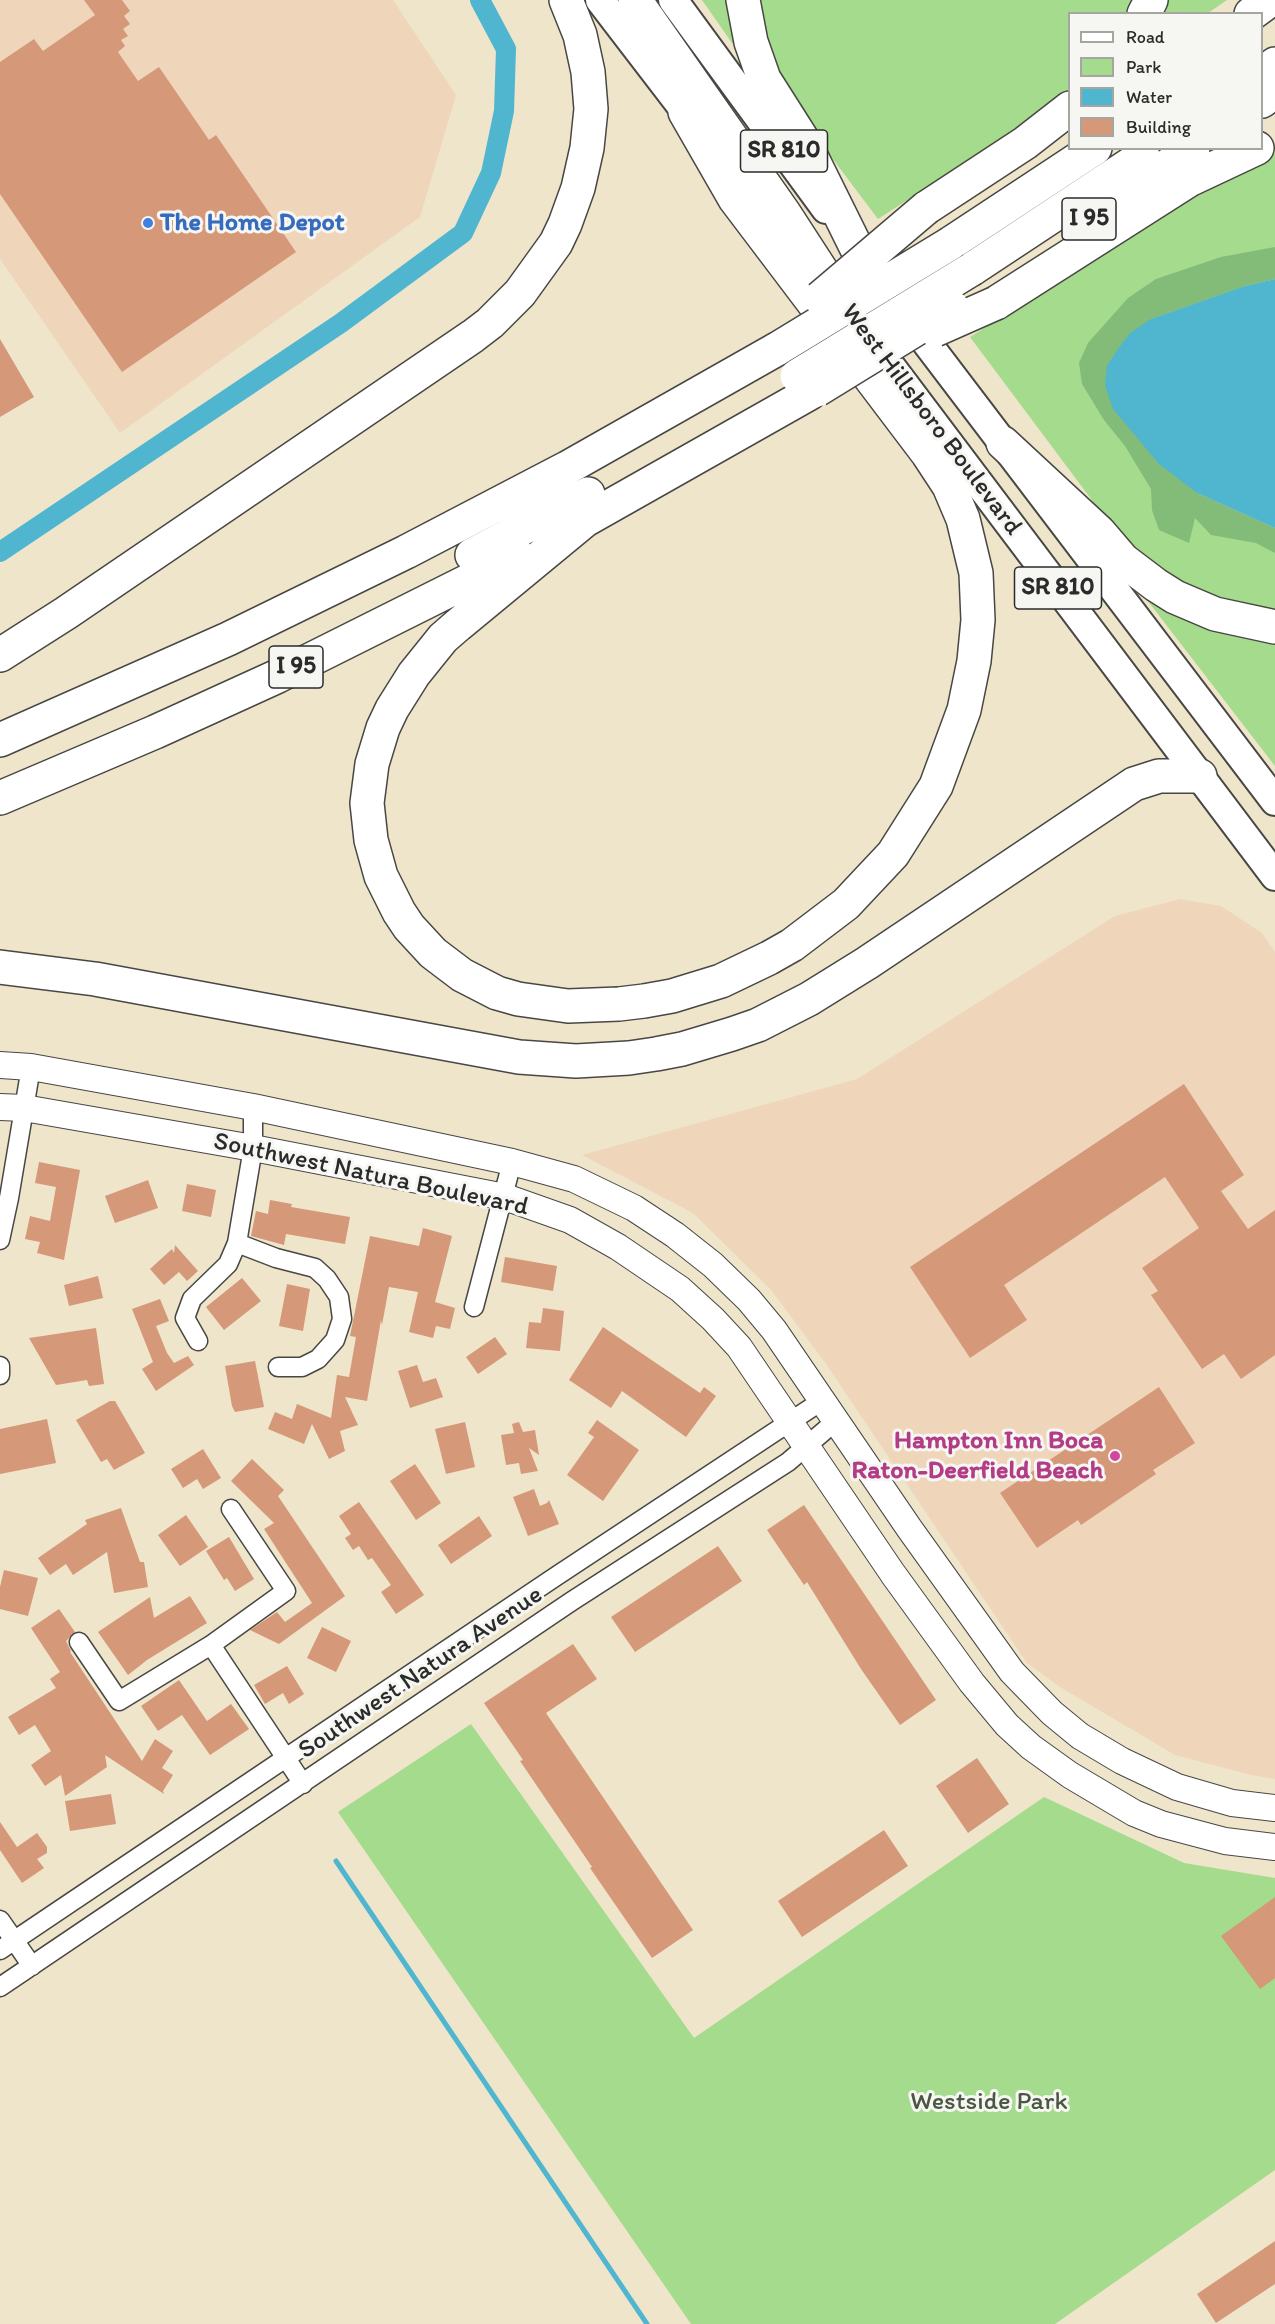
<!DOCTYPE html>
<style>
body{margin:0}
#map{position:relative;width:1275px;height:2324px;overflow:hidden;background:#eee5cb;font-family:Itim,sans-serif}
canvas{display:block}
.legend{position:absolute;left:1068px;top:12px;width:195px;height:138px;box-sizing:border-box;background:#f6f6f2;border:2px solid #a5a5a2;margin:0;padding:8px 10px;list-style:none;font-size:18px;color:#2b2b2b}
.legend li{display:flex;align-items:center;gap:12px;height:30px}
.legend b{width:30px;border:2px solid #a5a5a2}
</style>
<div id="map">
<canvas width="1275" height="2324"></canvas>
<ul class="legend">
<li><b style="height:8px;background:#fff"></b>Road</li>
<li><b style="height:16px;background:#a4db8c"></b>Park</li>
<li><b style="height:16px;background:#50b5cf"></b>Water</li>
<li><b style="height:16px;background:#d59878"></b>Building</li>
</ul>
</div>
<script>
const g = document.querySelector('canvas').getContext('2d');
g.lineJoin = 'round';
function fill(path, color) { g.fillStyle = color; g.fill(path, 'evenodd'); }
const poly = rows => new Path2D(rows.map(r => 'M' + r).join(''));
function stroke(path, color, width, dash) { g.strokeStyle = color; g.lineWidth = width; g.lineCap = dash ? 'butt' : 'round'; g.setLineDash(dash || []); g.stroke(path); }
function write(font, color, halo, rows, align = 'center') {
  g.font = font + ' Itim,sans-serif'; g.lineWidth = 6; g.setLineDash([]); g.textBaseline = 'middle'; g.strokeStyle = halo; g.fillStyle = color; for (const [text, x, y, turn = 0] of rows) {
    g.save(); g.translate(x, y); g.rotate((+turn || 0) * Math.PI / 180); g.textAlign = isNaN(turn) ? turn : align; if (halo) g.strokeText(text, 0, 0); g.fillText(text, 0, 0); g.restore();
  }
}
const built = poly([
 [0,0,393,0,456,95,420,217,120,433,0,259],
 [1180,899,1221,906,1262,933,1275,952,1275,1779,1251,1775,1175,1755,1060,1687,1027,1663,826,1364,772,1291,693,1213,582,1155,857,1079,1115,916]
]);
const green = poly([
 [702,0,735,0,739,53],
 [759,0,1141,0,1134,13,1070,14,1069,91,1057,103,878,219,799,114,771,57],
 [1164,0,1227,0,1208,13,1158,14],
 [1275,153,1275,279,1245,286,1197,493,1275,528,1275,614,1240,609,1175,580,1129,544,1112,527,970,337,1220,178],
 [1137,587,1275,637,1275,766],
 [471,1724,694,2038,1044,1797,1184,1863,1275,1878,1275,2170,1055,2324,691,2324,338,1812]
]);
const forest = poly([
 [1275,247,1275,279,1245,286,1151,319,1197,493,1275,528,1275,553,1256,543,1211,535,1195,518,1189,543,1159,530,1152,510,1151,489,1125,446,1104,420,1082,384,1079,363,1088,343,1128,298,1156,279,1221,257]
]);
const water = poly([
 [1275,279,1275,528,1197,493,1159,464,1113,409,1105,385,1107,366,1118,349,1130,333,1151,319,1245,286]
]);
const stream = poly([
 [336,1861,647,2324]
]);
const canal = poly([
 [0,552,341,323,463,233,491,173,504,111,506,49,480,0]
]);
const building = poly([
 [84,0,122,0,130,11,124,16,130,24,123,29,128,36,121,40,125,46,118,52,138,81,159,67,209,140,216,135,296,252,122,372,0,194,0,62,34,39,43,51,95,15],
 [0,339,34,397,0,417],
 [1184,1084,1244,1175,1221,1191,1248,1229,1275,1210,1275,1355,1241,1379,1224,1354,1202,1369,1151,1295,1158,1291,1142,1268,1199,1228,1165,1177,1004,1285,1027,1320,970,1358,910,1267],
 [39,1162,80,1170,64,1260,37,1253,40,1242,25,1239,30,1216,50,1221,56,1187,35,1183],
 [148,1180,158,1208,115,1223,105,1196],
 [187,1184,216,1190,211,1217,182,1211],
 [270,1200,292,1204,291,1207,350,1217,345,1244,286,1234,284,1245,251,1236,256,1211,268,1214],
 [423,1228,452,1236,435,1302,455,1308,450,1329,436,1326,433,1338,409,1332,418,1292,389,1287,382,1325,381,1320,367,1401,345,1397,358,1425,340,1431,345,1451,329,1459,312,1424,304,1444,268,1429,275,1412,292,1419,297,1404,331,1418,337,1375,349,1377,356,1337,350,1336,370,1236,419,1246],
 [175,1245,198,1271,187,1281,179,1272,164,1285,150,1269,172,1249,174,1253],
 [505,1257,557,1266,553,1291,501,1282],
 [98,1276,103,1298,69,1306,64,1285],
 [242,1278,261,1301,224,1330,206,1307],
 [287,1284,310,1289,303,1331,279,1326],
 [160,1299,169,1321,156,1326,167,1353,174,1363,188,1356,194,1365,156,1391,142,1369,153,1362,132,1309],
 [543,1308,564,1311,560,1351,526,1348,529,1322,541,1323],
 [603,1327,700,1393,704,1387,716,1396,686,1437,622,1391,611,1408,569,1380],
 [96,1328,104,1384,89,1386,87,1380,56,1385,29,1338],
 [495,1337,507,1354,478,1374,466,1357],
 [255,1361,264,1407,235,1412,232,1406,225,1366],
 [417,1365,423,1382,436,1378,443,1397,410,1408,398,1371],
 [1159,1387,1195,1443,1153,1470,1156,1474,1081,1525,1078,1520,1037,1548,1000,1493],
 [110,1401,115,1401,145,1453,114,1470,107,1459,101,1462,76,1420],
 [47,1419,56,1463,0,1474,0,1429],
 [597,1420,639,1450,603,1501,567,1475,594,1437,588,1433],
 [465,1422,475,1467,446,1474,435,1429],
 [519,1422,523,1432,535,1430,539,1455,529,1448,538,1471,521,1474,519,1463,506,1465,501,1435,514,1433,512,1424],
 [203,1449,221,1478,203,1489,197,1479,183,1488,171,1469],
 [252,1459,284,1490,278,1496,345,1596,279,1644,250,1630,277,1612,285,1622,312,1603,264,1529,274,1523,231,1481],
 [415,1464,441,1503,416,1520,390,1481],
 [534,1489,540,1506,547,1503,549,1500,559,1524,528,1536,513,1497],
 [359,1502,424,1595,396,1614,381,1592,391,1585,372,1558,368,1560,359,1546,353,1550,345,1538,351,1534,339,1516],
 [804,1505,936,1700,900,1725,861,1669,807,1582,804,1585,767,1530],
 [121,1508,140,1562,144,1562,148,1587,114,1593,107,1552,73,1575,66,1564,50,1575,38,1558,87,1524,85,1520],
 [186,1515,208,1547,180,1566,158,1535],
 [479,1516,492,1536,451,1564,438,1545],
 [229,1537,254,1579,235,1591,227,1578,224,1580,206,1551],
 [718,1546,742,1581,635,1652,611,1617],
 [4,1570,38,1578,28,1616,0,1609,0,1587],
 [190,1596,207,1623,147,1660,128,1675,98,1632,150,1597,154,1618],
 [59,1609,75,1632,66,1641,71,1651,70,1652,142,1761,155,1739,173,1751,162,1768,173,1775,163,1791,164,1794,105,1755,107,1767,65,1796,61,1775,45,1786,31,1765,51,1751,35,1725,19,1735,8,1717,56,1688,50,1679,60,1672,31,1628],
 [322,1627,351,1641,336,1672,307,1658],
 [573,1644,597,1679,546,1713,693,1930,652,1958,590,1868,592,1867,520,1761,523,1760,484,1703],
 [287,1666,304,1694,289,1704,283,1693,265,1704,254,1685],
 [179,1680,207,1721,231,1704,249,1729,210,1755,182,1715,158,1731,141,1706],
 [977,1758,1009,1804,968,1833,936,1786],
 [111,1794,116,1824,70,1831,65,1801],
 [0,1822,17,1847,37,1833,47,1847,47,1853,37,1859,44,1868,22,1883,0,1850],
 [884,1830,908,1866,802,1937,778,1901],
 [1275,1897,1275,1978,1260,1989,1221,1936],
 [1275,2241,1275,2284,1216,2323,1197,2294]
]);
const street = poly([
 [0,1240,9,1198,31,1067],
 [237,1243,276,1258,315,1268,327,1279,339,1297,342,1319,335,1340,318,1359,302,1367,278,1367],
 [474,1307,512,1162],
 [198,1341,185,1318,192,1299,228,1264,237,1243,253,1148,253,1107],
 [0,1366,0,1375],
 [79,1642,119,1701,211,1645,286,1591,231,1509],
 [211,1645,303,1784],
 [0,1920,32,1966],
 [0,1950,555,1577,823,1400],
 [0,1987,572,1601,788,1462,837,1420]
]);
const secondary = poly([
 [0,1065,31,1067,253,1107,512,1162,574,1179,634,1208,675,1235,713,1265,749,1300,774,1330,909,1528,1012,1672,1052,1713,1080,1736,1122,1761,1177,1787,1232,1803,1275,1808],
 [0,1107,24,1108,253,1148,505,1197,570,1220,618,1247,680,1289,713,1319,739,1347,893,1574,972,1683,1007,1725,1031,1747,1070,1775,1134,1813,1161,1824,1225,1841,1275,1847]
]);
const primary = poly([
 [600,0,699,129],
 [673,0,826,209],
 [904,313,1275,801],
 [867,335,1275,876]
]);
const highway = poly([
 [635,0,784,213,841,301],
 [743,0,751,42,764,79,804,142,860,255],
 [1144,14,1151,0],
 [1251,14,1270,0],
 [1262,74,1275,64],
 [1262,101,1275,91],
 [1124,196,1193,148],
 [926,208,1025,143,1070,108],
 [951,243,1095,148],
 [972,269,1143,156],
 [996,303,1189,180,1257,148],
 [1003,443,1099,532,1123,560,1156,585,1175,597,1215,614,1275,627],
 [584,521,458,625,443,638,414,674,392,709,383,728,372,764,367,803,371,840,381,876,399,912,409,927,433,953,462,975,497,993,518,999,568,1006,619,1004,644,1001,672,996,721,981,769,958,792,945,846,904,893,854,936,786,964,710,974,661,978,620,976,573,963,519,949,486,928,454,735,199,685,112],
 [566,531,810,393],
 [472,555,588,494],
 [0,655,66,613,473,336,490,323,520,293,556,243,565,224,578,188,587,148,591,109,588,72,580,35,566,0],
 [0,740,228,639,406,552,567,468,777,349],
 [0,798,155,732,278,676,518,556],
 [0,967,95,979,519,1057,576,1061,629,1058,656,1054,682,1049,732,1034,758,1025,809,999,867,963,1134,784,1159,776,1200,776]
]);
const highwayBridge = poly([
 [820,298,926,208],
 [935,330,996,303],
 [777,349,951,243],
 [797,376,972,269],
 [817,390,952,307]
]);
const markers = [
 [148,223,6,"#3f7fe0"],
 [1115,1456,6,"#d1479c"]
];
const shields = [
 [784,151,87],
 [1089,219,54],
 [1058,588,87],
 [296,667,54]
];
const shieldNames = [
 ["SR 810",784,151],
 ["I 95",1089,219],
 ["SR 810",1058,588],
 ["I 95",296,667]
];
const shopNames = [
 ["The Home Depot",160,223]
];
const streetNames = [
 ["West Hillsboro Boulevard",931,420,53],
 ["Southwest Natura Boulevard",371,1175,12],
 ["Southwest Natura Avenue",421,1673,-34]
];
const hotelNames = [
 ["Hampton Inn Boca",1103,1441],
 ["Raton-Deerfield Beach",1103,1471]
];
const parkNames = [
 ["Westside Park",989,2102]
];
fill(built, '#efd6bb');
fill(green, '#a4db8c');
fill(forest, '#83bb78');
fill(water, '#50b5cf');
stroke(stream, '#50b5cf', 5);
stroke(canal, '#50b5cf', 20);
fill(building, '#d59878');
stroke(street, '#484743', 21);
stroke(secondary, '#484743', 28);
stroke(primary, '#484743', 32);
stroke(highway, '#484743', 36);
stroke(street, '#fff', 18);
stroke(secondary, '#fff', 26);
stroke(primary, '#fff', 28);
stroke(highway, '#fff', 33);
stroke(highwayBridge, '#484743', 36, []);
stroke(highwayBridge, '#fff', 33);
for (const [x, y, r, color] of markers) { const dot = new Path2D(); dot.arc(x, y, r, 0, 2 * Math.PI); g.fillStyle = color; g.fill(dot); stroke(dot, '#f6f6f2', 2); }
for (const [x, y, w] of shields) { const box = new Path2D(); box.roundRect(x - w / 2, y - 21, w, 42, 4.5); g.fillStyle = '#f6f6f2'; g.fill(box); stroke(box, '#2b2b2b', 1.5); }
write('bold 24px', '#2b2b2b', null, shieldNames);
write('bold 26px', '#366cbe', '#f6f6f2', shopNames, 'left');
write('26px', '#2b2b2b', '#f6f6f2', streetNames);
write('bold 26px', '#b23c85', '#f6f6f2', hotelNames, 'right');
write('26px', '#495743', '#f6f6f2', parkNames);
</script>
